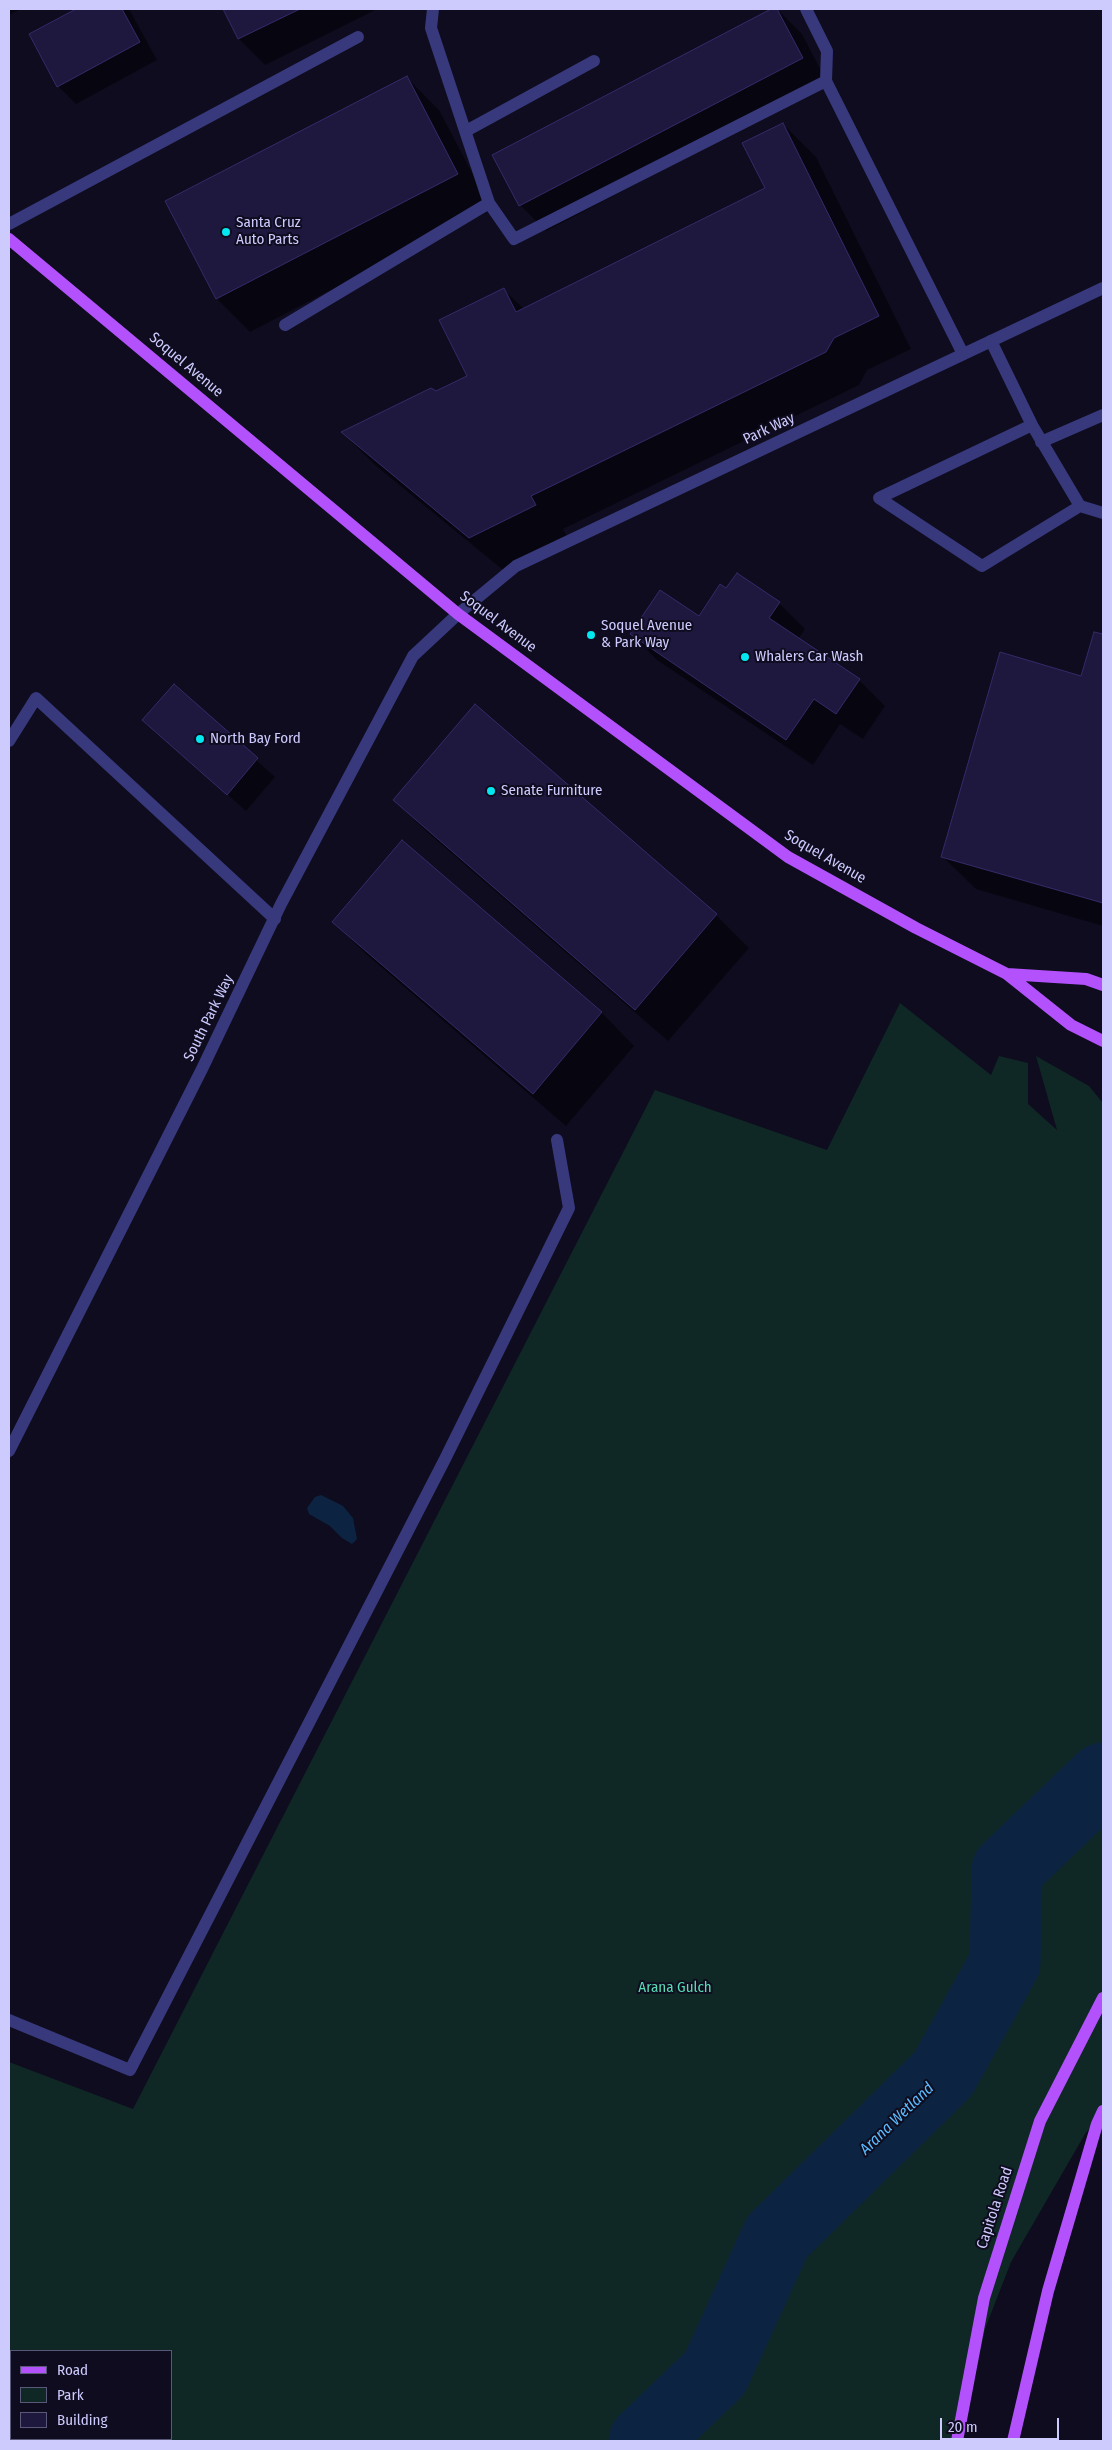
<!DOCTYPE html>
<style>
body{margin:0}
#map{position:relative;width:1112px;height:2450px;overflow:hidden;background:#0e0c1e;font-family:"Fira Sans Condensed",sans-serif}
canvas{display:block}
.frame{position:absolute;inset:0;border:10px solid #cdcafe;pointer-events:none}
.legend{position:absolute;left:10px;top:2350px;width:162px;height:90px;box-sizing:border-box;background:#0e0c1e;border:1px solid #5a5878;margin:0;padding:6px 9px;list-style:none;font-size:15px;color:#cdcafe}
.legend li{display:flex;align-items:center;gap:10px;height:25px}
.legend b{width:25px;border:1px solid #5a5878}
.scale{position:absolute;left:940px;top:2418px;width:119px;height:22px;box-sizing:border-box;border:2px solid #cdcafe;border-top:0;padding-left:6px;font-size:15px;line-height:18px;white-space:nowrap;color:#cdcafe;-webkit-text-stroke:4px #0e0c1e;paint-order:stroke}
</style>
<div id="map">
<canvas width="1112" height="2450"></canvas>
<div class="frame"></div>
<ul class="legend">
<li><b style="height:6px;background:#b352fd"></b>Road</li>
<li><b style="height:14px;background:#0f2825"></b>Park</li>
<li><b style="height:14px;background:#1e183f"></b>Building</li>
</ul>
<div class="scale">20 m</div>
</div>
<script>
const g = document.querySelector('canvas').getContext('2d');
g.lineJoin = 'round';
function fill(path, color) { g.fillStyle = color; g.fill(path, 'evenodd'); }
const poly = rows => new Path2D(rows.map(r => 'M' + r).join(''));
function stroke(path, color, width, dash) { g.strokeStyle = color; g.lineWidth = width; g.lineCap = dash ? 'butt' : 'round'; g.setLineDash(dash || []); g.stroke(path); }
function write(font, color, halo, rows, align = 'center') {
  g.font = font + ' "Fira Sans Condensed",sans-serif'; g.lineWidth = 4; g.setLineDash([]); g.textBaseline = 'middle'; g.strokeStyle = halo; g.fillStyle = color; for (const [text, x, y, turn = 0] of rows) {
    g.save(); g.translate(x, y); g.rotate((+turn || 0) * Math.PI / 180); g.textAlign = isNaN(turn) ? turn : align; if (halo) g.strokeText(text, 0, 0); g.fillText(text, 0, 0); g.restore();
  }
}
const green = poly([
 [900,1003,991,1075,999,1056,1028,1063,1028,1104,1057,1130,1036,1056,1089,1086,1103,1103,1103,2111,1085,2134,1011,2262,985,2329,961,2441,9,2441,9,2062,133,2109,655,1090,827,1150],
 [11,2351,171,2351,171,2439,11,2439]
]);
const water = poly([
 [321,1495,343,1506,353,1518,357,1539,352,1544,342,1538,330,1526,309,1514,307,1508,315,1497]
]);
const shadow = poly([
 [9,9,21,9,9,15],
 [78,9,129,9,157,60,76,104,58,86,30,35],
 [224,9,377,9,265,65,239,39],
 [774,9,777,9,802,34,828,84,546,231,520,205,494,155],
 [406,77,439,110,490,207,250,332,217,299,167,201],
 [783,124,816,157,911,349,867,370,859,385,563,529,568,538,503,570,375,465,343,433,436,393,468,376,504,290,524,309,766,189],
 [727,590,779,603,805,629,798,639,859,680,885,706,863,739,840,724,813,765,657,660,631,634,699,618],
 [1095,633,1103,635,1103,926,976,889,943,857,1082,677],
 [174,686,275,777,246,811,144,720],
 [475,706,716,915,749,948,668,1041,427,832,394,800],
 [402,842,602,1013,634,1046,566,1126,366,954,333,922]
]);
const river = poly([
 [644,2441,715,2373,777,2237,943,2074,1005,1963,1007,1870,1103,1778]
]);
const building = poly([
 [76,9,122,9,140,42,57,87,29,34,76,9],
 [223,9,300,9,238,39,223,9],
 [771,9,777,9,803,58,519,206,492,155,771,9],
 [407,76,458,174,216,299,165,201,407,76],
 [783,123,879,316,834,338,826,352,531,496,536,505,469,538,341,432,431,388,436,391,467,376,439,320,504,288,516,312,765,188,742,143,783,123],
 [737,573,780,602,769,618,860,679,836,714,814,699,786,740,630,634,660,590,699,616,720,584,726,588,737,573],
 [1094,632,1103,634,1103,903,941,857,1000,652,1081,676,1094,632],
 [174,684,258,758,227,795,142,720,174,684],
 [475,704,717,914,635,1010,393,800,475,704],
 [402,840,602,1012,533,1094,332,922,402,840]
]);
const service = poly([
 [806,9,827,51,826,81,963,354],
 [466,131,594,61],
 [489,203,514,239,826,81],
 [9,224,358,37],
 [285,325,489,203,431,28,433,9],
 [991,341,1032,425,879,498,982,566,1080,506,1032,425],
 [1041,442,1103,415],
 [1080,506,1103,513],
 [9,741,36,698,275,919],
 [9,2020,130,2070,445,1459,569,1208,557,1140]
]);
const minor = poly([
 [9,1451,202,1069,281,904,413,656,458,614,516,566,1103,288]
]);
const primary = poly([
 [9,239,458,614,788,857,916,928,1007,974,1071,1025,1103,1041],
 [1007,974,1086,979,1103,985],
 [957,2441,984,2298,1040,2121,1103,1998],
 [1013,2441,1048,2291,1097,2124,1103,2111]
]);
const markers = [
 [226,232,5,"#03e7f1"],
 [591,635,5,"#03e7f1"],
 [745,657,5,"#03e7f1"],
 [200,739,5,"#03e7f1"],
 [491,791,5,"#03e7f1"]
];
const poiNames = [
 ["Santa Cruz",236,223],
 ["Auto Parts",236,240],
 ["Soquel Avenue",601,626],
 ["& Park Way",601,643],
 ["Whalers Car Wash",755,657],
 ["North Bay Ford",210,739],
 ["Senate Furniture",501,791]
];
const streetNames = [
 ["Soquel Avenue",186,365,40],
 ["Park Way",769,429,-25],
 ["Soquel Avenue",498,622,37],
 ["Soquel Avenue",825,857,30],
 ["South Park Way",209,1018,-64],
 ["Capitola Road",995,2208,-72]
];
const parkNames = [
 ["Arana Gulch",675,1988]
];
const waterNames = [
 ["Arana Wetland",897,2119,-44]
];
fill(green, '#0f2825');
fill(water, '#0c2442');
fill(shadow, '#0007');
stroke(river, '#0c2442', 71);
fill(building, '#1e183f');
stroke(building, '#342b6a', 1);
stroke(service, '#38397d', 12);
stroke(minor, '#38397d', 12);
stroke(primary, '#b352fd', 12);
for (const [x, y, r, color] of markers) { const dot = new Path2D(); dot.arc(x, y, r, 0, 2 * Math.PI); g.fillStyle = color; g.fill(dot); stroke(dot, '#0e0c1e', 2); }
write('15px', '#cdcafe', '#0e0c1e', poiNames, 'left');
write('15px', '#cdcafe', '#0e0c1e', streetNames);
write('15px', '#57ddb4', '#0e0c1e', parkNames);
write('italic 16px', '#59bbfd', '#0e0c1e', waterNames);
</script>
